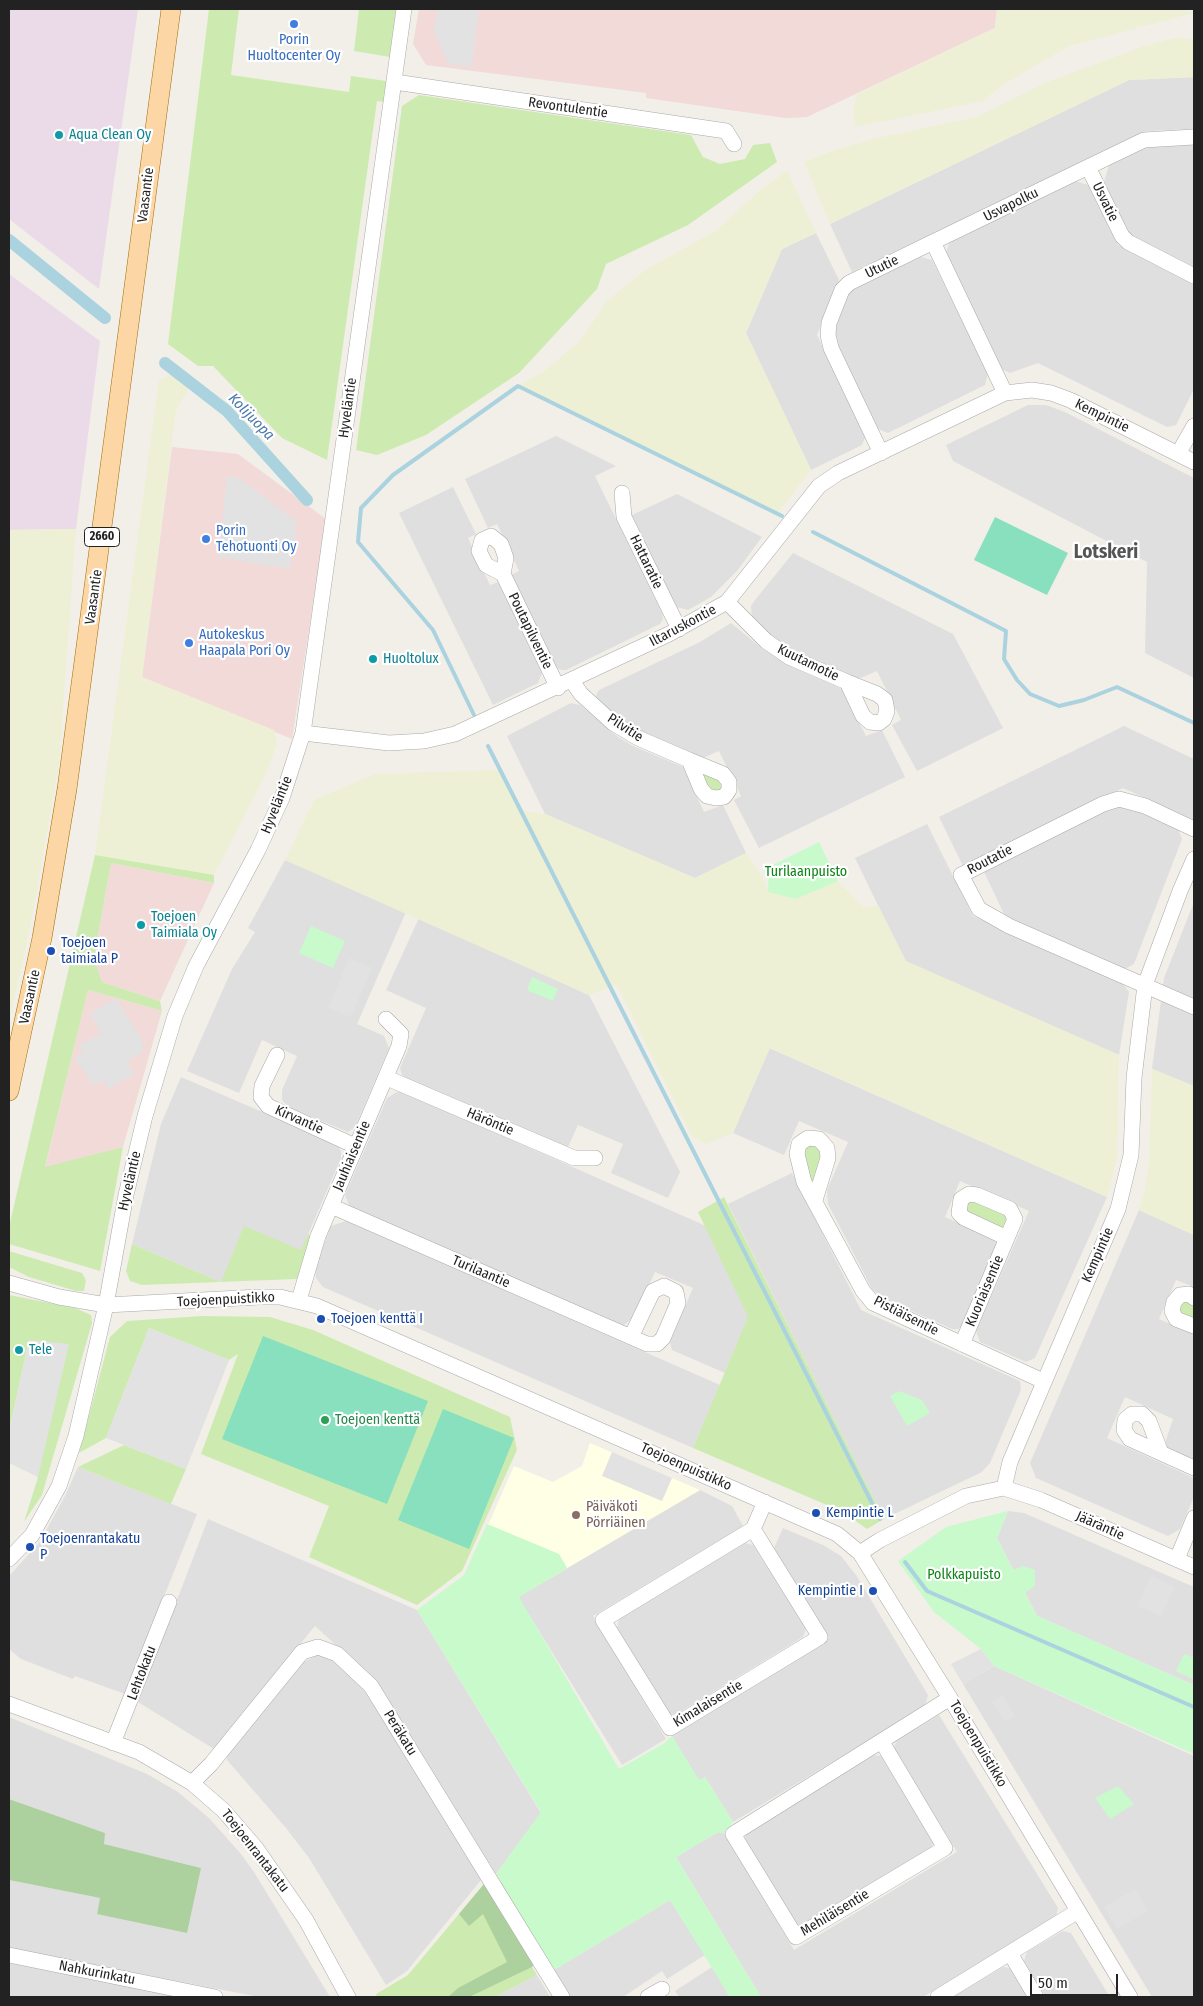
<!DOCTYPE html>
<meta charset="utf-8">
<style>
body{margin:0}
#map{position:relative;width:1203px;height:2006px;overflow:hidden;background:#f2efe9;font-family:"Fira Sans Condensed",sans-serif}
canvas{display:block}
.frame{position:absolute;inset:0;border:10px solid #222;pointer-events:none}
.scale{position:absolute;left:1030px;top:1974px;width:88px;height:22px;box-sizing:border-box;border:2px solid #222;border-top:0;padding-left:6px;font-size:15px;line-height:18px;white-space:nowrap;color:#222;-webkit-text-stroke:4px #fff;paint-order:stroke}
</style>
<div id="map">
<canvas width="1203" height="2006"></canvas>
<div class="frame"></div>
<div class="scale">50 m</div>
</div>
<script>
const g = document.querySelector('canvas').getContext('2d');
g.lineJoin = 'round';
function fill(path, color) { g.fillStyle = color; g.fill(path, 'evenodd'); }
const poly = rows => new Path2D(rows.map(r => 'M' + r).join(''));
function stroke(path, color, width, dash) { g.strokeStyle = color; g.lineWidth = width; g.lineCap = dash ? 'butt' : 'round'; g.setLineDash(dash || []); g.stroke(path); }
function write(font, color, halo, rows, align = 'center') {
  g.font = font + ' "Fira Sans Condensed",sans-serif'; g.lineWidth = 4.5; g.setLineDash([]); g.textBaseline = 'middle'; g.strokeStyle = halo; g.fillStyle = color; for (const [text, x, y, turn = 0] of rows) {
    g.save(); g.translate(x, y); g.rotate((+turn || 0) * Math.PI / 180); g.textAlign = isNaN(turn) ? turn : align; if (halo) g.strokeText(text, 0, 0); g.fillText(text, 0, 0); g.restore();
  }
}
const residential = poly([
 [1194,77,1194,129,1147,131,852,272,830,224,1129,80],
 [1194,143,1194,267,1130,235,1104,182,1109,165,1152,145],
 [1075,181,1088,185,1118,245,1194,283,1194,389,1176,425,1167,427,1038,363,1010,373,1001,369,946,252,951,239],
 [816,233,839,280,817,335,866,435,862,445,811,470,746,333,782,249],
 [921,257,932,260,988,374,985,385,888,433,878,429,831,333,850,290],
 [1028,405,1046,405,1065,412,1194,478,1194,678,1145,653,1147,562,953,461,946,445],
 [556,436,616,466,595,476,662,613,663,619,660,624,566,670,561,670,555,667,511,575,519,571,497,524,488,528,465,479],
 [453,487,476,534,468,538,490,585,498,582,542,673,538,683,493,705,399,513],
 [677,494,762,537,737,571,711,597,688,610,676,607,632,515],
 [793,553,953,634,1003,728,917,771,892,725,901,720,877,671,858,679,794,652,777,641,752,618,751,606,755,600],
 [731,623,764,650,792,667,842,689,866,736,882,730,905,777,759,848,734,800,741,796,719,751,703,758,642,733,623,721,597,699,596,695,599,690,700,642],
 [571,703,580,705,618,737,633,746,683,767,704,812,723,805,746,853,695,878,545,814,507,736],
 [1124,726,1194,759,1194,820,1123,788,963,866,939,817],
 [1121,804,1178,829,1182,839,1134,964,1125,969,1006,918,983,870,1098,809],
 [927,824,973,916,1121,981,1129,992,1119,1055,905,961,855,858],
 [285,860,406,912,357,1024,384,1036,389,1048,355,1127,348,1132,288,1107,282,1100,282,1090,297,1056,262,1040,239,1093,187,1071,232,969,255,932,248,928],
 [1194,902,1194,1086,1152,1069,1164,978],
 [419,918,589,995,680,1172,668,1198,611,1173,623,1144,578,1125,568,1147,407,1080,402,1075,400,1068,426,1008,386,990],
 [769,1048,1107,1197,1035,1358,1026,1362,980,1342,976,1331,1029,1211,960,1181,945,1217,992,1238,996,1243,996,1248,962,1326,958,1329,952,1329,881,1297,872,1289,828,1204,827,1190,848,1142,799,1121,784,1155,733,1133],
 [181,1077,337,1144,341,1151,341,1158,301,1251,221,1282,132,1244,161,1124],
 [397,1092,403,1092,706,1226,749,1317,725,1373,672,1350,670,1342,693,1288,655,1272,634,1317,623,1326,350,1208,345,1195,387,1098],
 [792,1173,861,1310,1020,1381,1021,1390,990,1463,982,1472,884,1519,728,1204],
 [1139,1210,1194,1235,1194,1287,1176,1280,1159,1319,1194,1334,1194,1460,1167,1448,1165,1443,1173,1419,1125,1397,1107,1438,1194,1478,1194,1497,1180,1529,1168,1536,1036,1478,1030,1463],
 [346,1221,720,1385,693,1448,323,1287,316,1278,315,1267,331,1226],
 [78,1467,197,1514,125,1694,75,1676,73,1679,21,1659,9,1649,9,1576,39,1543,65,1496],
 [700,1490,732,1506,743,1526,593,1616,666,1739,622,1765,518,1597],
 [1008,1511,1024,1513,1194,1587,1194,1685,1037,1616,997,1538],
 [208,1519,417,1610,541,1813,496,1874,393,1707,364,1671,315,1626,214,1749,138,1702],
 [783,1528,823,1545,841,1556,856,1575,928,1695,925,1706,733,1822,705,1777,699,1781,672,1736,676,1729,829,1638,774,1548],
 [745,1543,753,1545,806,1629,803,1637,675,1715,668,1714,617,1628,619,1619],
 [317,1655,325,1656,336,1662,359,1684,379,1712,481,1880,407,1971,386,1985,309,1858,286,1828,227,1760,227,1756,302,1663],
 [994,1666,1194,1756,1194,1997,1152,1997,963,1684],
 [939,1715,1058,1908,1056,1916,923,1997,761,1997,676,1857,718,1832,724,1833,794,1950,957,1852,894,1748,896,1741],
 [9,1717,147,1774,178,1792,209,1818,241,1854,254,1872,330,1997,259,1997,9,1948,9,1880,100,1898,97,1914,201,1868,103,1844,104,1833,9,1799],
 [874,1755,881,1756,933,1843,931,1850,803,1927,796,1924,745,1840,746,1833],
 [670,1900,705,1955,667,1979,662,1971,623,1997,570,1997,554,1970],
 [1063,1931,1071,1933,1110,1997,1046,1997,1024,1961,1027,1952],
 [9,1963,183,1997,9,1997],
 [712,1967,730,1997,679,1997,675,1991],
 [1003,1967,1010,1968,1027,1997,953,1997],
 [537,1975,550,1997,495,1997]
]);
const commercial = poly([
 [419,9,997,9,995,28,807,117,785,118,646,98,646,93,426,65,413,44],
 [172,447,238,454,326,519,292,739,142,677],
 [111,863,214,883,160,1001,102,982,94,958],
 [88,990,162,1011,123,1147,45,1168]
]);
const industrial = poly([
 [9,9,138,9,99,289,9,219],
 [9,274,100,341,76,529,9,530]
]);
const education = poly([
 [590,1443,700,1490,518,1597,482,1539,514,1466,553,1482,582,1466]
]);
const farmland = poly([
 [997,9,1180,9,1194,13,1069,46,1001,86,983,101,856,127,853,110,857,94,995,28],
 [1179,37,1194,40,1194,77,1129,80,830,224,804,162,838,149,881,137,977,117,1045,83,1144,46],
 [787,170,816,233,782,249,746,333,811,470,777,514,518,386,544,371,579,342,608,300,644,271,717,230,758,192],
 [172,374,189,388,176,410,142,677,274,730,277,744,266,774,214,875,95,855,159,380],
 [76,529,59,764,32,918,9,1024,9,530],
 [499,770,521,811,545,814,695,878,746,853,761,875,769,892,796,899,838,881,864,908,878,905,906,961,1119,1055,1117,1158,1107,1197,770,1048,733,1133,706,1144,692,1137,617,985,589,995,285,860,314,800,375,774],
 [1152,1069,1194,1086,1194,1235,1139,1210,1145,1189,1149,1164]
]);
const grass = poly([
 [209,9,239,9,231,75,349,92,351,76,386,81,384,102,377,101,327,460,282,438,213,366,198,366,168,344],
 [359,9,396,9,390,57,354,51],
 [419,95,691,135,703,157,720,164,745,159,753,145,770,143,777,162,688,225,606,264,597,289,519,373,426,435,377,455,356,450,402,106],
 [702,769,722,779,721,791,706,790],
 [95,855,214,875,214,883,111,863,94,958,102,982,160,1001,162,1011,88,990,45,1167,123,1147,100,1271,9,1244,9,1227],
 [807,1146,814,1146,821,1151,823,1156,812,1185,804,1152],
 [724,1197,884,1519,867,1529,841,1511,693,1448,748,1317,698,1212],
 [975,1199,1009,1217,1005,1228,999,1228,965,1211,969,1200],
 [244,1226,301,1250,308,1234,311,1236,297,1279,142,1285,130,1281,126,1271,132,1244,221,1282],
 [9,1251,82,1273,86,1280,84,1291,76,1291,29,1277,9,1267],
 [9,1295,75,1308,91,1315,92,1323,42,1495,24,1522,38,1477,29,1340,9,1431],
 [1182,1299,1194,1304,1194,1323,1178,1313],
 [203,1316,270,1317,313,1330,510,1417,517,1450,462,1571,417,1605,309,1557,329,1506,201,1454,238,1354,229,1360,149,1328,106,1438,79,1453,110,1337,127,1321],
 [124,1445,186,1469,171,1504,78,1467],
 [484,1884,537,1975,495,1997,377,1997,376,1994,408,1975]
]);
const forest = poly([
 [9,1799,105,1833,104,1844,201,1868,187,1933,97,1914,100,1898,9,1880],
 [513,1880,550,1939,532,1967,469,1997,448,1997,458,1988,507,1962,483,1914,469,1926,459,1914,484,1884]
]);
const park = poly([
 [819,842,838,881,796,899,768,892,769,867],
 [311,926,345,941,333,968,299,953],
 [532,977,558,989,553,1001,527,990],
 [899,1391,922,1400,930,1413,907,1426,890,1396],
 [1008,1511,997,1538,1013,1570,1023,1566,1035,1570,1035,1586,1025,1593,1037,1616,1194,1685,1194,1754,994,1666,981,1649,934,1612,898,1561,946,1527],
 [487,1524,559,1554,567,1568,519,1597,619,1769,663,1744,672,1736,699,1780,705,1777,733,1822,724,1833,718,1832,676,1857,761,1997,730,1997,670,1900,554,1970,496,1874,541,1812,417,1610,464,1575],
 [1184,1654,1194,1658,1193,1679,1176,1671],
 [1118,1786,1134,1804,1110,1819,1095,1798]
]);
const pitch = poly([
 [995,517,1068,553,1047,595,974,560],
 [263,1336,428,1401,387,1504,222,1439],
 [443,1409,514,1438,469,1549,398,1520]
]);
const parking = poly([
 [437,9,479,9,472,67,448,64,434,31],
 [227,476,239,478,297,522,290,569,219,557],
 [349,958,372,968,351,1017,328,1008],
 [116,998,142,1040,143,1051,127,1062,134,1074,108,1089,103,1080,94,1086,75,1058,83,1052,79,1045,101,1033,90,1014],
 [149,1328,229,1360,186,1469,106,1438],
 [29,1340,69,1344,38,1477,9,1463,9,1431],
 [612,1452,672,1478,662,1501,602,1476],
 [1151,1576,1175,1587,1161,1616,1137,1606],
 [981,1649,994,1666,963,1684,951,1664],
 [1003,1695,1015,1716,1004,1722,992,1702],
 [1135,1889,1148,1911,1117,1929,1104,1907]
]);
const stream = poly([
 [813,532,1006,631,1004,659,1017,680,1030,694,1059,706,1084,700,1117,687,1194,723],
 [474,715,433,630,358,542,361,508,393,475,518,386,782,516],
 [488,746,880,1519],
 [905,1562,927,1591,1194,1707]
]);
const canal = poly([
 [9,240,105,318],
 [165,363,227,411,307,500]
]);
const minor = poly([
 [395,82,726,131,734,144],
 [1194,137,1144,140,1088,167,1122,236,1128,242,1194,276],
 [933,242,1088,167],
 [881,453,831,348,828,335,829,323,842,290,849,283,933,242,1005,393],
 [1178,454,1194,426],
 [622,493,624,517,679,629],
 [503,574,506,558,501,544,491,536,482,540,479,551,486,565,503,574,558,688],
 [727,602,766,641,789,657,847,682,863,716,870,722,879,723,884,719,887,711,885,700,877,694,847,682],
 [572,681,581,694,613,723,638,738,689,760,701,789,707,796,716,798,724,797,729,790,729,782,723,774,689,760],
 [303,733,389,743,424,741,455,734,669,634,727,602,819,486,838,473,1005,393,1032,390,1051,393,1070,400,1194,462],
 [1194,829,1145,806,1119,799,1103,804,961,875,979,909,1009,926,1194,1007],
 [277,1055,262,1086,261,1097,268,1106,355,1146],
 [387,1078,574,1158,595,1158],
 [815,1200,828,1158,827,1148,819,1139,808,1138,799,1144,797,1154,804,1182,863,1291,873,1303,1043,1381],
 [331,1206,631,1337,647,1344,657,1344,663,1338,678,1303,676,1292,664,1286,653,1291,631,1337],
 [9,1283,59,1297,106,1305,259,1297,280,1297,317,1306,837,1534,860,1553,950,1698,1130,1997],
 [1194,1298,1189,1294,1180,1295,1174,1302,1172,1311,1176,1319,1194,1326],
 [299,1300,318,1236,399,1046,401,1034,386,1019],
 [962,1344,1007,1238,1015,1219,1010,1209,977,1195,969,1194,961,1199,959,1213,964,1218,1007,1238],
 [1161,1453,1149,1421,1142,1414,1132,1414,1125,1420,1124,1430,1130,1439,1194,1468],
 [1004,1488,1010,1462,1118,1209,1131,1155,1134,1078,1145,985,1180,891,1194,859],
 [753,1529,820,1637,670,1728,603,1620,753,1529,765,1502],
 [860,1553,880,1540,966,1496,1004,1488,1041,1500,1194,1567],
 [9,1559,32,1535,59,1486,76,1436,106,1305,126,1195,145,1116,175,1016,196,966,258,850,282,798,303,733,404,9],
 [1177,1559,1194,1518],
 [9,1704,139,1752,192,1783,223,1810,256,1848,306,1920,348,1997],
 [882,1742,945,1848,796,1937,733,1834,950,1698],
 [113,1743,169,1602],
 [192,1783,211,1764,302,1652,318,1647,337,1654,371,1686,562,1997],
 [1010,1953,1036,1997],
 [9,1955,215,1997],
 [648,1997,662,1989],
 [938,1997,1078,1911]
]);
const major = poly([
 [9,1091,42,938,67,789,171,9]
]);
const markers = [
 [294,24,5,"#3f7fe0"],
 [59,135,5,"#0f9aa8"],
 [206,539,5,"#3f7fe0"],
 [189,643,5,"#3f7fe0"],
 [373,659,5,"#0f9aa8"],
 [141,925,5,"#0f9aa8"],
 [51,951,5,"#1a4fb4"],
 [321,1319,5,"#1a4fb4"],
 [19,1350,5,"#0f9aa8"],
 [325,1420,5,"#2e9e5b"],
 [816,1513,5,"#1a4fb4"],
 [576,1515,5,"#8d6e63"],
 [30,1547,5,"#1a4fb4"],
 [873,1591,5,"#1a4fb4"]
];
const shields = [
 [102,537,35]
];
const shieldNames = [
 ["2660",102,537]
];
const shopNames = [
 ["Porin",294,40,"center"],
 ["Huoltocenter Oy",294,56,"center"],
 ["Porin",216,531],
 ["Tehotuonti Oy",216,547],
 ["Autokeskus",199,635],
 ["Haapala Pori Oy",199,651]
];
const streetNames = [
 ["Revontulentie",568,108,8],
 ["Vaasantie",146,195,-83],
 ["Usvatie",1105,202,64],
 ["Usvapolku",1011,205,-26],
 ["Ututie",882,267,-26],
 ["Hyveläntie",348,408,-82],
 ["Kempintie",1102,416,26],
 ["Hattaratie",646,562,64],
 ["Vaasantie",94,597,-82],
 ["Iltaruskontie",683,626,-28],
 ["Poutapilventie",530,631,64],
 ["Kuutamotie",808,663,26],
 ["Pilvitie",625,728,33],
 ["Hyveläntie",277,805,-68],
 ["Routatie",990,860,-27],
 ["Vaasantie",30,997,-78],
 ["Kirvantie",299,1120,24],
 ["Häröntie",490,1122,23],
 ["Jauhiaisentie",352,1156,-67],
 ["Hyveläntie",130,1181,-77],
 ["Kempintie",1098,1255,-66],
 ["Turilaantie",481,1272,23],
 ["Kuoriaisentie",985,1291,-67],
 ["Toejoenpuistikko",226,1300,-3],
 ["Pistiäisentie",906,1316,27],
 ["Toejoenpuistikko",686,1467,24],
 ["Jääräntie",1100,1526,24],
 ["Lehtokatu",142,1673,-69],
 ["Kimalaisentie",708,1704,-31],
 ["Peräkatu",400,1733,58],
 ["Toejoenpuistikko",978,1744,59],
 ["Toejoenrantakatu",255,1851,52],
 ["Mehiläisentie",835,1913,-31],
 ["Nahkurinkatu",97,1973,11]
];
const cultureNames = [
 ["Aqua Clean Oy",69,135],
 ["Huoltolux",383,659],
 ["Toejoen",151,917],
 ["Taimiala Oy",151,933],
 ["Tele",29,1350]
];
const parkNames = [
 ["Turilaanpuisto",806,872],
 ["Polkkapuisto",964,1575]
];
const transitNames = [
 ["Toejoen",61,943],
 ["taimiala P",61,959],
 ["Toejoen kenttä I",331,1319],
 ["Kempintie L",826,1513],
 ["Toejoenrantakatu",40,1539],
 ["P",40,1555],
 ["Kempintie I",863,1591,"right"]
];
const leisureNames = [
 ["Toejoen kenttä",335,1420]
];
const educationNames = [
 ["Päiväkoti",586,1507],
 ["Pörriäinen",586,1523]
];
const waterNames = [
 ["Kolijuopa",251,417,46]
];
const districtNames = [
 ["Lotskeri",1106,553]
];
fill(residential, '#e0dfdf');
fill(commercial, '#f2dad9');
fill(industrial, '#ebdbe8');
fill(education, '#ffffe5');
fill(farmland, '#eef0d5');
fill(grass, '#cdebb0');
fill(forest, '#add19e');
fill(park, '#c8facc');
fill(pitch, '#88e0be');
fill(parking, '#e2e2e2');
stroke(stream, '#aad3df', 4);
stroke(canal, '#aad3df', 12);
stroke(minor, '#a9a9a9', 16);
stroke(major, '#a06b00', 20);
stroke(minor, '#fff', 15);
stroke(major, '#fcd6a4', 19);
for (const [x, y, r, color] of markers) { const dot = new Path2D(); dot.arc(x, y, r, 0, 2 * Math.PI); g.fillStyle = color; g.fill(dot); stroke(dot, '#fff', 2); }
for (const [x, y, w] of shields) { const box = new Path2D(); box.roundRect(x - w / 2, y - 9.5, w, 19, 4); g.fillStyle = '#fff'; g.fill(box); stroke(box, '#222', 1); }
write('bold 12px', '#222', null, shieldNames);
write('14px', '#366cbe', '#fff', shopNames, 'left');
write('14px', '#222', '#fff', streetNames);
write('14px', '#0d838f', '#fff', cultureNames, 'left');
write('14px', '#0c8416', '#fff', parkNames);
write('14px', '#164399', '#fff', transitNames, 'left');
write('14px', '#27864d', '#fff', leisureNames, 'left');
write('14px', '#785e54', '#fff', educationNames, 'left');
write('italic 15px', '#4a7aab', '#fff', waterNames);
write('bold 19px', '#555', '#fff', districtNames);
</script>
